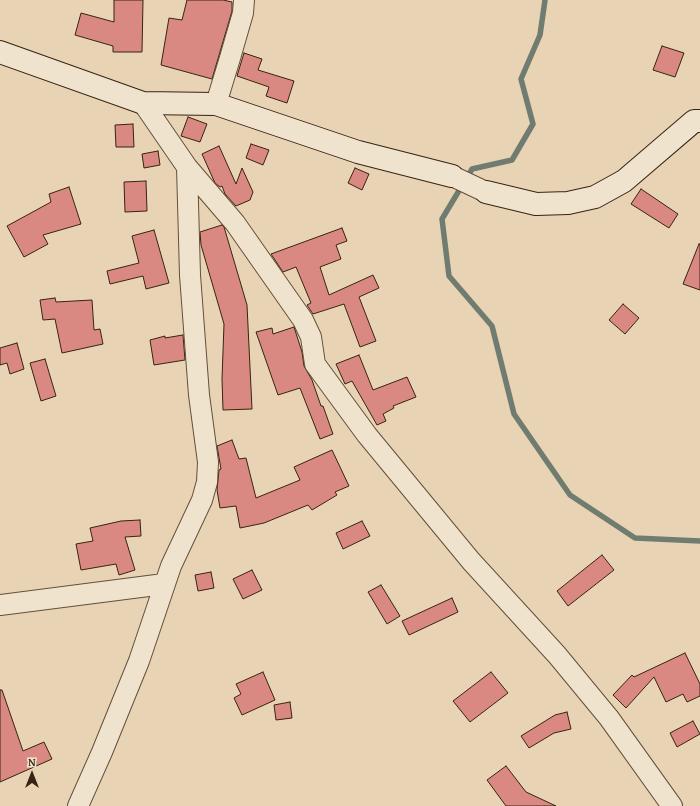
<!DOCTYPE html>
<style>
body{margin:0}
#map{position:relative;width:700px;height:806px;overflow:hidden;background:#e8d4b4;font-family:"Gentium Book Plus",serif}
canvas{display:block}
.north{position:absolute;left:12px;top:754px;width:40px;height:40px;-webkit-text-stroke:3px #f0e3ce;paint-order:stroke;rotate:0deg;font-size:11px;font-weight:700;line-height:16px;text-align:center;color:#372312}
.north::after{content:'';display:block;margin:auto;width:14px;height:18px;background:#372312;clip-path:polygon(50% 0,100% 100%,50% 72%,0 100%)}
</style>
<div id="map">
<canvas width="700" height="806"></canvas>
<div class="north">N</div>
</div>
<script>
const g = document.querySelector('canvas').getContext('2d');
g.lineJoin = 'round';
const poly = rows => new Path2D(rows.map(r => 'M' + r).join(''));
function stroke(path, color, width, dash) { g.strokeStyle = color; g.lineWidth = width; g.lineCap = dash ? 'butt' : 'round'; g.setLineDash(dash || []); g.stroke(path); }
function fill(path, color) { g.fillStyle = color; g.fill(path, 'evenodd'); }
const stream = poly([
 [545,0,540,35,521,79,533,124,512,160,472,169,442,219,449,276,492,326,514,414,570,495,635,538,700,541]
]);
const building = poly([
 [114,0,143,0,142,52,113,52,113,46,75,35,81,13,114,22,114,0],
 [187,0,223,0,232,2,232,11,212,79,161,65,169,18,182,20,187,0],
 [662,46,684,53,675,77,653,70,662,46],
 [244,53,262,59,258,70,294,81,287,103,266,96,269,87,237,76,244,53],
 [188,117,207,124,200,142,181,136,188,117],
 [133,124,134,147,116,147,115,125,133,124],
 [251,144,269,150,263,165,246,158,251,144],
 [219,146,236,184,242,168,253,192,250,200,236,206,225,194,222,186,220,187,215,183,202,154,219,146],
 [158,151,160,165,144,168,142,154,158,151],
 [355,168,369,174,362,190,348,183,355,168],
 [146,181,147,211,125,212,124,182,146,181],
 [69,187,81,224,43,235,48,244,24,257,7,226,51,202,49,194,69,187],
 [641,189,678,214,669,228,631,204,641,189],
 [222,225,224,227,247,305,252,409,223,410,222,379,224,324,201,245,200,232,222,225],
 [342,228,347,241,336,245,341,259,320,267,329,295,373,275,379,288,359,297,376,341,360,347,344,304,313,314,307,305,311,303,296,267,283,272,271,254,342,228],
 [154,230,169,283,146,289,143,276,110,284,107,271,139,263,132,236,154,230],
 [699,244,700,244,700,290,683,284,699,244],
 [55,298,56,302,92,300,94,330,100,329,103,344,62,353,55,319,43,320,40,300,55,298],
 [623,304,639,318,625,334,609,320,623,304],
 [294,327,302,352,304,366,312,380,321,406,323,406,333,434,320,439,300,388,278,395,256,332,272,328,273,334,294,327],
 [183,335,185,360,154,365,150,340,165,336,165,338,183,335],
 [17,343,24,369,10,374,7,363,0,365,0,348,17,343],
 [359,355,373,390,407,377,416,397,393,406,394,408,383,414,386,421,377,425,352,381,345,384,336,364,359,355],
 [45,359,56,396,41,401,30,363,45,359],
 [232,440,239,459,246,458,256,498,300,480,294,467,332,450,349,486,335,492,337,495,312,510,308,505,264,523,240,528,236,506,220,508,217,490,219,470,221,469,217,446,232,440],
 [140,520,141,536,125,537,135,570,119,575,116,564,81,570,76,544,93,541,90,528,121,521,140,520],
 [362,521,370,536,343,549,336,533,362,521],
 [602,555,614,570,568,606,557,591,602,555],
 [252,570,262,590,243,599,233,579,252,570],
 [211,572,214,588,198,591,195,575,211,572],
 [381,585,400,616,387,624,368,592,381,585],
 [452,598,458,612,409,635,402,621,452,598],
 [685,653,700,684,700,696,687,702,683,694,666,702,654,677,626,708,613,695,632,675,634,677,685,653],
 [263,672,275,700,242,715,234,698,241,694,236,684,263,672],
 [491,672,508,693,470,722,453,701,491,672],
 [0,690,2,690,23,751,44,742,52,759,0,782,0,690],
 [290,702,292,718,276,720,274,705,290,702],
 [567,712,571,729,554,733,529,748,521,736,555,715,567,712],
 [693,721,700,734,677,747,670,733,693,721],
 [506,766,526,792,556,806,506,806,487,780,506,766]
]);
const street = poly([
 [143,103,187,167,235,223,303,320,311,337,315,364,367,435,471,561,557,655,609,718,672,806],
 [216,104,230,58,243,13,244,0],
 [452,176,486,192],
 [0,605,164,584],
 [78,806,102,752,139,661,171,566,202,500,207,482,208,462,199,395,190,275,187,167]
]);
const secondary = poly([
 [0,52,143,103,216,104,358,152,452,176],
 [486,192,536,204,568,203,595,197,624,181,694,121,700,121]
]);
stroke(stream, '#717c71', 5.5);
fill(building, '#d98982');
stroke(building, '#372312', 1);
stroke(street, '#634f3a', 22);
stroke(secondary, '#372312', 24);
stroke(street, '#f0e3ce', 20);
stroke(secondary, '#f0e3ce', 22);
</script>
